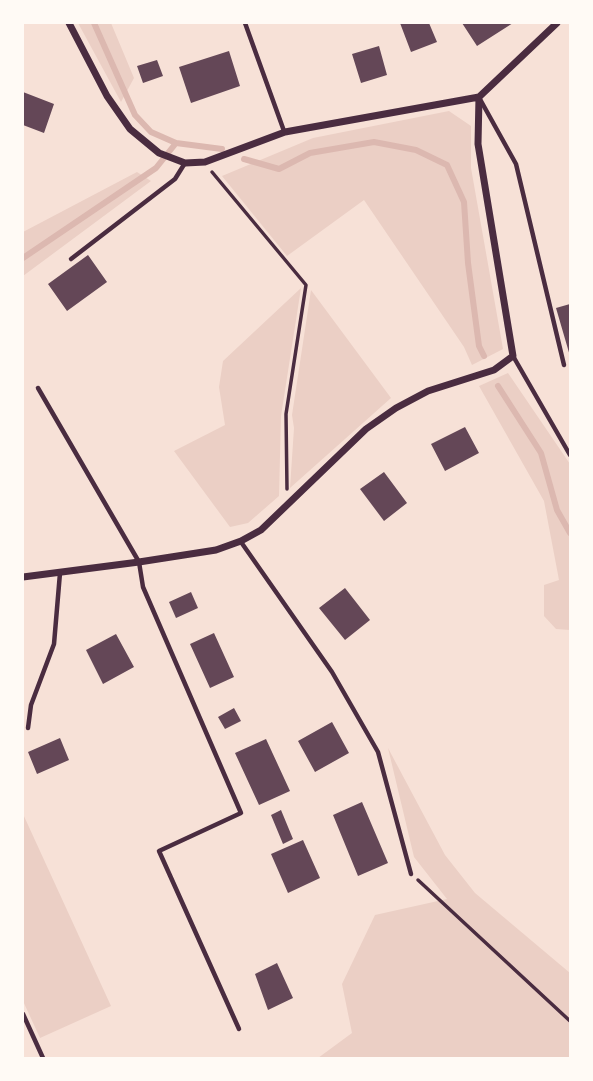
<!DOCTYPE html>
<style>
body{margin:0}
#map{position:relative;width:593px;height:1081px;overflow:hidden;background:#f7e1d7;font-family:"Alegreya Sans",sans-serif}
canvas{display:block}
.frame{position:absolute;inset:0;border:24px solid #fffaf5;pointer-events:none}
</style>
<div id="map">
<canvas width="593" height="1081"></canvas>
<div class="frame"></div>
</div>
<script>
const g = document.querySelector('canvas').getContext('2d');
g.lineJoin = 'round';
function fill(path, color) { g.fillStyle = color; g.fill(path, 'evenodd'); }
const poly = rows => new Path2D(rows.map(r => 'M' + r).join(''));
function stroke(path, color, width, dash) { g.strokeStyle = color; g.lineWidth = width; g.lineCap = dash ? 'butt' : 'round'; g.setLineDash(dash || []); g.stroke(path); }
const green = poly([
 [78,23,111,23,134,78,121,102],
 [449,111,471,126,471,168,503,349,472,365,464,347,364,200,287,256,222,176,313,138],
 [137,172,151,181,23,276,23,232],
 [301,288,281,416,279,496,248,523,230,527,174,451,225,425,219,387,223,361],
 [311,290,391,398,290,488,294,428,292,415],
 [508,373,570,464,570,630,556,629,544,616,544,585,559,580,544,501,479,386],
 [388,748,445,855,475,893,570,973,570,1058,318,1058,352,1033,342,984,375,915,447,899,414,857],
 [23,814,111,1006,40,1038,23,1001]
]);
const stream = poly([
 [94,23,135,115,151,132,176,143,222,149],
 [244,159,279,169,310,153,374,142,416,150,447,165,464,202,468,263,479,346,484,356],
 [23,258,156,168,176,143],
 [498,386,541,453,557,510,570,533]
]);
const building = poly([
 [400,23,429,23,437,42,411,52],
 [462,23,513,23,477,46],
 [379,46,387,75,361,83,352,54],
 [229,51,240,86,191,103,179,67],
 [157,60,163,76,143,83,137,66],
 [23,92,54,104,44,133,23,125],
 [88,255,107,282,67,311,48,284],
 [570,304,570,356,556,308],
 [465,427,479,453,445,471,431,444],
 [384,472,407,503,384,521,360,489],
 [345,588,370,620,345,640,319,608],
 [191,592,198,608,176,618,169,602],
 [214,633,234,677,210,688,190,644],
 [116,634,134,667,103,684,86,650],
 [234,708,241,721,225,729,218,717],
 [332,722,349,753,315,772,298,741],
 [60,738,69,760,37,774,28,752],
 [266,739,290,791,259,805,235,753],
 [362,802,388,863,358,876,333,815],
 [281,810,293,839,283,844,271,815],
 [303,840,320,878,288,893,271,854],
 [277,963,293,998,268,1010,255,974]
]);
const path = poly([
 [212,172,306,285,286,414,287,489],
 [418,880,570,1021]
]);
const service = poly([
 [245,23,284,131],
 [481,101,516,164,564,365],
 [71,259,175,179,185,163],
 [513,356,570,455],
 [38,388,139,562,143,587,241,813,159,851,239,1029],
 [241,542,332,672,378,752,411,874],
 [28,728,31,705,54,644,60,573],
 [23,1014,43,1058]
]);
const minor = poly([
 [69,23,107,96,130,129,159,153,185,163,205,162,285,132,479,97,557,23],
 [23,577,139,562,216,550,241,541,261,530,366,429,396,408,428,391,494,370,513,356,478,144,479,97]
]);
fill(green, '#ebcfc5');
stroke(stream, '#dcb8b0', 6);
fill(building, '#644757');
stroke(path, '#4a2c40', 3.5);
stroke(service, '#4a2c40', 4.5);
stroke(minor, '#4a2c40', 7);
</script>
